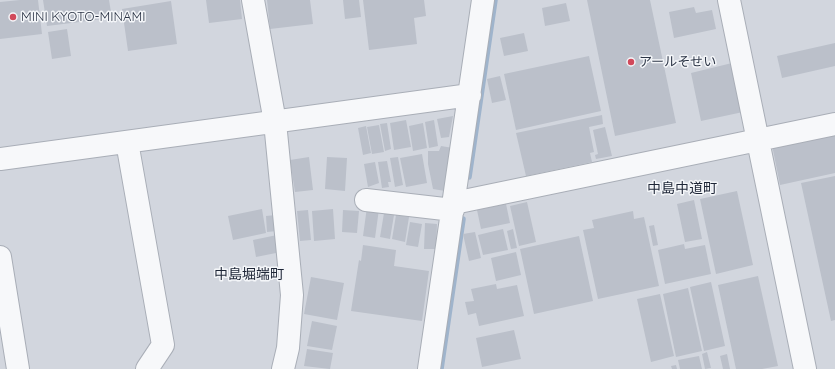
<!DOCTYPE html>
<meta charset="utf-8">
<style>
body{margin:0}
canvas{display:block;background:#e4e7ec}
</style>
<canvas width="835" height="369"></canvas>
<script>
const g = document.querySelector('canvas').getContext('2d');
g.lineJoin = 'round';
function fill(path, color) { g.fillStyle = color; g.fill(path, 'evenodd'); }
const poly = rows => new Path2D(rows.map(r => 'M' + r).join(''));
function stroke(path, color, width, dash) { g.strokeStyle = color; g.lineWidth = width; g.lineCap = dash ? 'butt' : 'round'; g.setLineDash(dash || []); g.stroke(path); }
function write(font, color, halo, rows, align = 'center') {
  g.font = font + ' Quicksand,"Noto Sans JP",sans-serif'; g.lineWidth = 3; g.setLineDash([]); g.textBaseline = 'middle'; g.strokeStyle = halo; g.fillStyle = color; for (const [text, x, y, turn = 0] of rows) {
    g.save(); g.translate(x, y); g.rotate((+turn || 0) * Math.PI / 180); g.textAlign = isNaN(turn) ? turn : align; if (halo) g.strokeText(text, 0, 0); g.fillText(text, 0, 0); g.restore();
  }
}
const built = poly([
 [0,0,835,0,835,369,0,369]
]);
const stream = poly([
 [469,177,495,0],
 [441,369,463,219]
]);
const building = poly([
 [20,0,38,0,42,34,0,39,0,2],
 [43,0,109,0,112,18,47,26],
 [206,0,240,0,242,19,209,23],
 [267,0,310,0,313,24,270,29],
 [343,0,359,0,361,17,345,19],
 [363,0,424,0,426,16,414,18,417,44,369,50],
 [587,0,650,0,676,123,615,136],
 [171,1,177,44,128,51,122,9],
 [566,3,570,21,545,26,542,8],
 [694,7,696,13,712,10,716,29,674,38,669,12],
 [67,29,71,56,52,59,48,32],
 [524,33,528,51,504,56,500,38],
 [835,43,835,66,782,78,777,56],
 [589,56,601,111,516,130,504,74],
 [732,63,743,112,701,121,691,73],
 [500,76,506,100,492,103,487,79],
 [602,115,603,124,589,127,594,152,590,153,592,162,526,176,516,133],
 [453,116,449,137,441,138,437,119],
 [406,120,411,147,394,150,390,123],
 [434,120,438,146,429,148,425,122],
 [387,123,391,149,385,151,380,124],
 [423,123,427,148,413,151,409,126],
 [379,125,384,152,372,154,367,127],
 [366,126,371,153,363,155,358,128],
 [605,127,612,156,596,159,595,155,598,154,593,130],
 [835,133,835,173,780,185,772,145],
 [441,146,453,148,445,191,433,189,428,164,428,151,439,151],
 [422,154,427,183,406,187,400,158],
 [309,157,313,190,295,192,290,160],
 [327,157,347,158,345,191,325,189],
 [398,157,403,185,395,187,390,158],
 [387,161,391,182,388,182,389,187,382,188,378,162],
 [375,162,379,183,368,187,364,164],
 [835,176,835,320,831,321,801,183],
 [737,191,753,265,716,274,700,199],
 [694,200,702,239,685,242,677,204],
 [527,202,536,242,519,246,510,206],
 [506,204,510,223,481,229,477,210],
 [367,207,379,209,375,238,363,236],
 [262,209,266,233,233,240,228,216],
 [333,209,335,239,314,241,312,211],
 [308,210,311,240,300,241,297,211],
 [343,210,359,211,357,233,342,232],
 [633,211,634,219,644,217,659,286,598,299,583,230,594,228,592,220],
 [384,213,394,215,390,239,380,237],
 [276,215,277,231,267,232,266,216],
 [396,215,409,217,405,242,392,239],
 [410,222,422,224,418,247,406,245],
 [425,223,437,224,436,249,424,249],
 [654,225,658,245,653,246,649,226],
 [503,229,508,250,483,255,478,235],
 [513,229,517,248,511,249,507,231],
 [475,232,481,258,469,261,463,234],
 [277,235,281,252,256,257,253,240],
 [579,236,593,301,534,314,520,249],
 [684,244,685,249,705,245,711,274,665,284,658,250],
 [363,245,396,250,394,266,429,271,422,321,351,311,359,260,361,261],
 [516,252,521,275,496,281,491,258],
 [758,276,778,366,762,369,736,369,718,285],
 [311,277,344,283,337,320,304,314],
 [711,282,725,346,704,351,690,287],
 [496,284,497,289,517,285,524,316,479,326,476,313,468,315,465,302,474,301,471,289],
 [688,288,702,351,676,357,663,294],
 [660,294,674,356,651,362,637,299],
 [312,321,337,326,332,350,307,346],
 [514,330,521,359,482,367,476,338],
 [307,349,333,353,330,369,304,366],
 [707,352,711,368,705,369,702,354],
 [727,354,730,369,723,369,720,356],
 [699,356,702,369,680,369,678,360],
 [676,365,677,369,672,369,671,366]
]);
const minor = poly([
 [253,0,275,122,292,295,288,348,283,369],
 [729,0,805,369],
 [127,142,163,345,147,369],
 [0,159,470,95],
 [366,200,453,210],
 [454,203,835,124],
 [0,257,18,369],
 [429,369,483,0]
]);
const markers = [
 [13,17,4,"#d1495b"],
 [631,62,4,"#d1495b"]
];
const poiNames = [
 ["MINI KYOTO-MINAMI",21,17],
 ["アールそせい",639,62]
];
const neighbourhoodNames = [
 ["中島中道町",682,189],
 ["中島堀端町",249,275]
];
fill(built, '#d2d6de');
stroke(stream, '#9fb4cc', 5.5);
fill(building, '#bbc0ca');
stroke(minor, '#a9aeb7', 24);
stroke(minor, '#f7f8fa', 22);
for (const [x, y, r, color] of markers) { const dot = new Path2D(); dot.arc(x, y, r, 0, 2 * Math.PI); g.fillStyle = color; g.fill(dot); stroke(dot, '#f4f6f9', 1.5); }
write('13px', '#2b3445', '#f4f6f9', poiNames, 'left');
write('14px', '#1d2536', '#f4f6f9', neighbourhoodNames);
</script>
